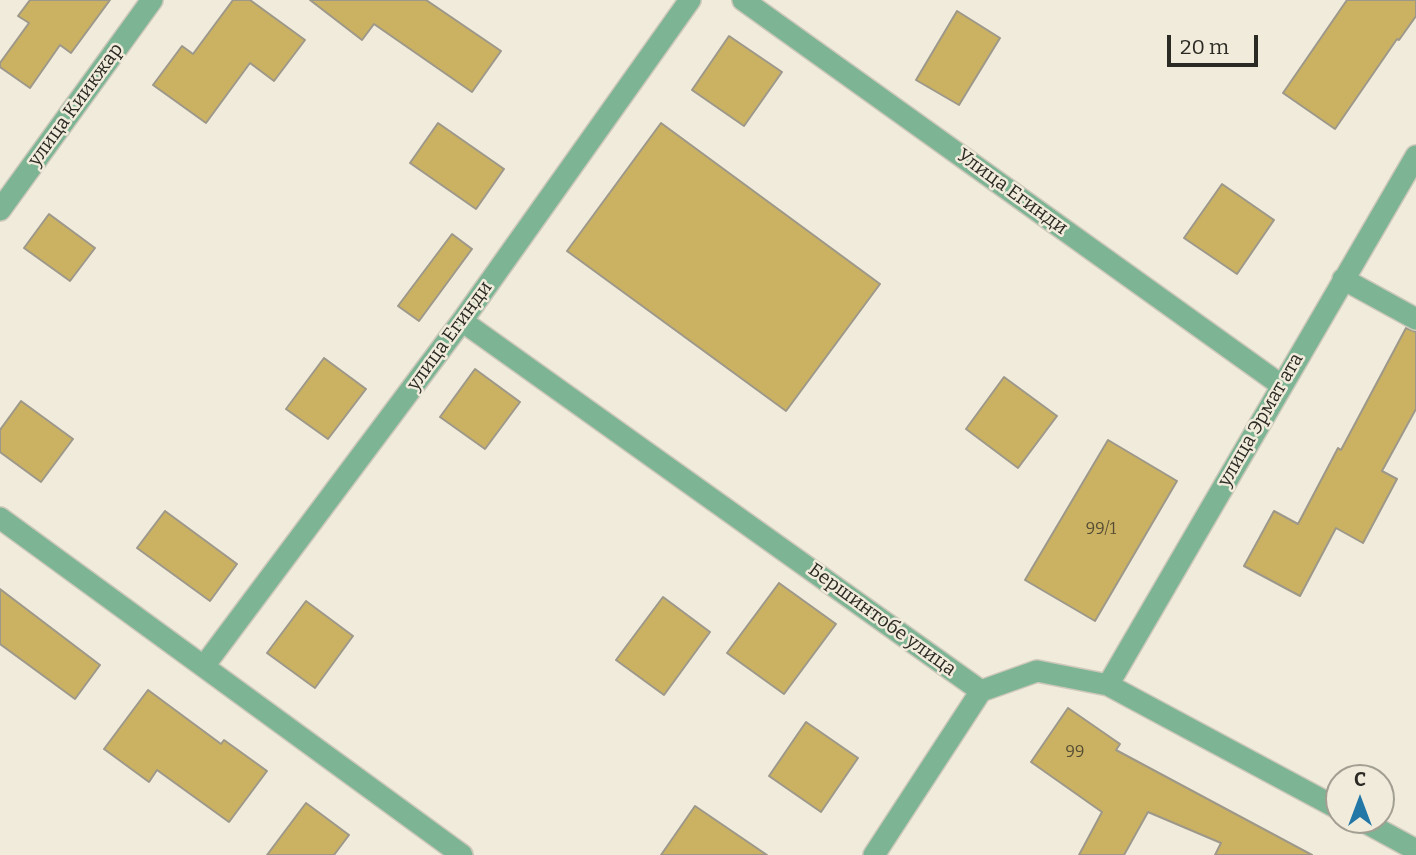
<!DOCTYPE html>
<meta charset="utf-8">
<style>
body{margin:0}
#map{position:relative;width:1416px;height:855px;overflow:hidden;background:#f0ebdb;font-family:Bitter,serif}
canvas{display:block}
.north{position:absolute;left:1325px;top:764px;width:70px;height:70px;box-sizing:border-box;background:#f0ebdb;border:2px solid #a29e92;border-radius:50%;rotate:0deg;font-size:19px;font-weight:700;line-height:28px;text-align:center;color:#2c2a24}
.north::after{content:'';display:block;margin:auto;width:24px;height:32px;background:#2277a7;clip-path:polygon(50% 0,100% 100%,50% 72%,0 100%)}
.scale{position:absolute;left:1167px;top:35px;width:91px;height:32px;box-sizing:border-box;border:4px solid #2c2a24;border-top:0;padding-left:9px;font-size:21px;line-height:24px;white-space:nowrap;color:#2c2a24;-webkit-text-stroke:5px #f0ebdb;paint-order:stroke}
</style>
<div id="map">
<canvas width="1416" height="855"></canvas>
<div class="north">С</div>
<div class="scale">20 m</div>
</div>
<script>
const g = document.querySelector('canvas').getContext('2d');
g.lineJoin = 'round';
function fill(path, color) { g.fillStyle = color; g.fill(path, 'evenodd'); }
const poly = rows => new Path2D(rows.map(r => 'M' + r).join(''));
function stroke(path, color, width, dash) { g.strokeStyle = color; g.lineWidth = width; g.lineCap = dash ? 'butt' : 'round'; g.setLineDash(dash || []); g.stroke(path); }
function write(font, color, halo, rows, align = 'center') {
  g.font = font + ' Bitter,serif'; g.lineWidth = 5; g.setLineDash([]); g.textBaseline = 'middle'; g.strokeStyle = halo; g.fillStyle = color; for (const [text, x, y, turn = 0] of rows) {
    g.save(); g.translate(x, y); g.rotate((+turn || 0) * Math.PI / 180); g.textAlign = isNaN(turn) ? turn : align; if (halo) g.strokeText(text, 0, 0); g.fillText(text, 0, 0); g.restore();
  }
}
const building = poly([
 [30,0,110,0,71,53,60,45,30,88,0,67,0,63,29,23,18,16,30,0],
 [233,0,250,0,305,40,274,81,250,63,206,123,153,85,182,46,193,54,233,0],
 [310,0,426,0,501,51,472,92,374,24,362,40,310,0],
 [1347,0,1416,0,1416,16,1399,40,1397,39,1335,129,1283,93,1347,0],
 [957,11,1000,38,959,105,916,80,957,11],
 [729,36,782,72,744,126,692,90,729,36],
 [438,123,504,169,476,209,410,163,438,123],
 [661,123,880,284,786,411,567,251,661,123],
 [1222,184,1274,220,1237,274,1184,238,1222,184],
 [49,214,95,248,70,281,24,248,49,214],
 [452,234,472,249,419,321,398,306,452,234],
 [1406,328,1416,332,1416,409,1382,471,1397,479,1363,543,1336,528,1300,596,1244,566,1274,511,1298,524,1338,448,1341,450,1406,328],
 [324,358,366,389,328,439,286,409,324,358],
 [475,369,520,402,485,449,440,417,475,369],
 [1004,377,1057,416,1018,468,966,429,1004,377],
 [21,401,73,439,41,482,0,452,0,430,21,401],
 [1108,440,1177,481,1095,621,1025,580,1108,440],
 [165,511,237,564,210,601,137,548,165,511],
 [779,583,836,624,784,694,727,653,779,583],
 [0,589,100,665,75,699,0,644,0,589],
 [663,597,710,632,664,695,616,660,663,597],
 [306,601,353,636,315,688,267,653,306,601],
 [148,690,221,744,224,740,267,771,229,822,157,770,149,782,104,749,148,690],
 [1068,708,1120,744,1116,750,1312,855,1215,855,1221,843,1148,812,1124,855,1079,855,1102,812,1031,762,1068,708],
 [806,722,858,758,821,812,769,776,806,722],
 [306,803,349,835,334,855,267,855,306,803],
 [695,806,767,855,661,855,695,806]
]);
const minor = poly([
 [743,0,1281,385],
 [0,210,152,0],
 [1343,279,1416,319],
 [462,321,981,691,1037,671,1108,685,1339,809],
 [0,518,462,855],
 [204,666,462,321,690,0],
 [1108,685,1416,156],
 [1361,820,1416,850],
 [874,855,981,691]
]);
const numberNames = [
 ["99/1",1101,530],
 ["99",1075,753]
];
const streetNames = [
 ["улица Киикжар",76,105,-54],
 ["Улица Егинди",1012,192,36],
 ["улица Егинди",450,336,-54],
 ["улица Эрмат ата",1261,420,-60],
 ["Бершинтобе улица",882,620,36]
];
fill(building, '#cbb262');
stroke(building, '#9d988a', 2);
stroke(minor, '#cdc8ba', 24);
stroke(minor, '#7cb494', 21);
write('16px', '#544c34', null, numberNames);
write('19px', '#2c2a24', '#f0ebdb', streetNames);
</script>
